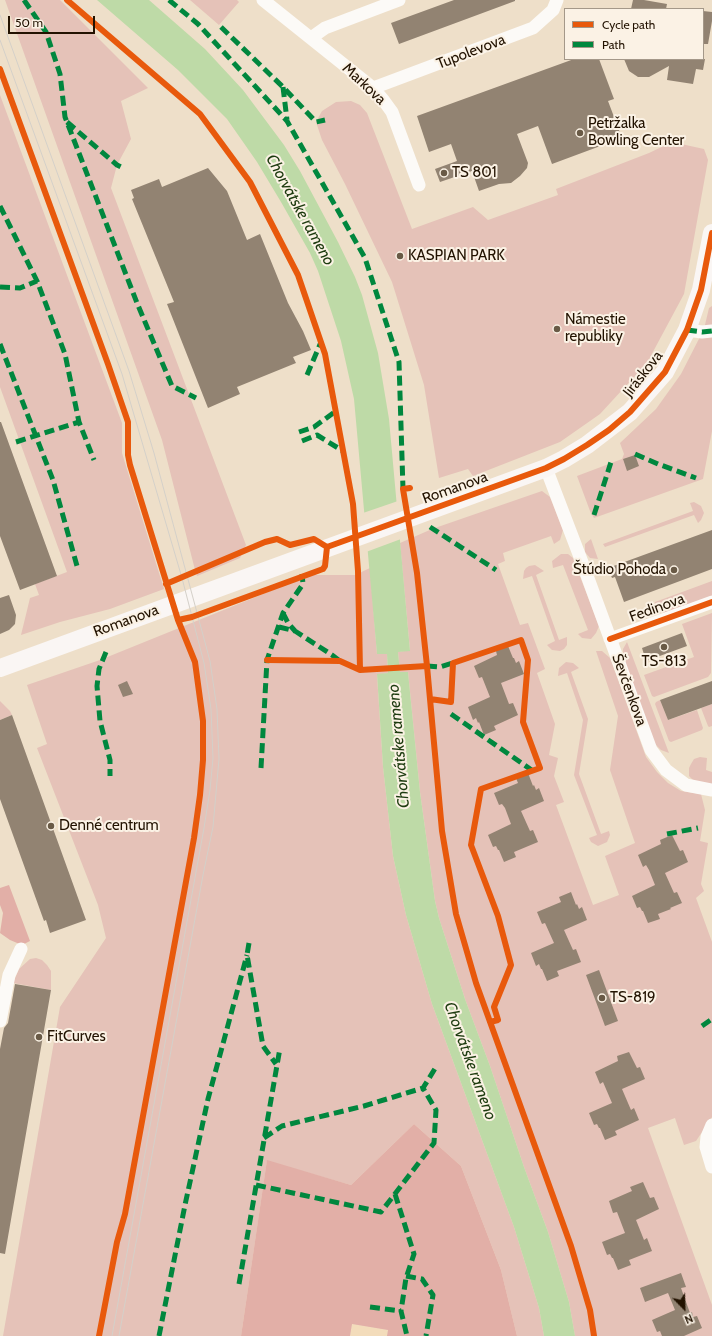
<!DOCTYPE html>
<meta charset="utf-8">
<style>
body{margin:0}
#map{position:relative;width:712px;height:1336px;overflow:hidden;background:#eedfc9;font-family:Cabin,sans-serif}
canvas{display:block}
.legend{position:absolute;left:564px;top:8px;width:140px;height:52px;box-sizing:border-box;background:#fbf2e5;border:1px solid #a49889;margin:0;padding:5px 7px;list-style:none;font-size:12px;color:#221200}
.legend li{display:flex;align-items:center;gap:8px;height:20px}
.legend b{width:20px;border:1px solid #a49889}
.north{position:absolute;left:664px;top:1288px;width:40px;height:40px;-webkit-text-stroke:3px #fbf2e5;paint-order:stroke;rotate:157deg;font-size:11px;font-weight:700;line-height:16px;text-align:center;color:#221200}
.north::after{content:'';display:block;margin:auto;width:14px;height:18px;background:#221200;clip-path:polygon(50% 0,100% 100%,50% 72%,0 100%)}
.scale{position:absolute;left:8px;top:16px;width:87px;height:18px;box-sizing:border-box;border:2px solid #221200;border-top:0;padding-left:5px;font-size:12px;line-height:14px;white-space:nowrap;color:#221200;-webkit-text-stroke:3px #fbf2e5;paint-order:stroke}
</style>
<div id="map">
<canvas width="712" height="1336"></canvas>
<ul class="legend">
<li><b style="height:5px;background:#e8590c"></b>Cycle path</li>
<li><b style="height:5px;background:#00873e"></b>Path</li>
</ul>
<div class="north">N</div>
<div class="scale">50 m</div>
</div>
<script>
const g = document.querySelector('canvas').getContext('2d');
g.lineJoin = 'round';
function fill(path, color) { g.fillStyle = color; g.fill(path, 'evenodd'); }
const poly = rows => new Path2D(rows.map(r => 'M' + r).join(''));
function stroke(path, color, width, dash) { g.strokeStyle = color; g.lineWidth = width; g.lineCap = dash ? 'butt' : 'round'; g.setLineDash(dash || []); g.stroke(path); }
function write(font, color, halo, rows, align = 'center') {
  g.font = font + ' Cabin,sans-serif'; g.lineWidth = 4; g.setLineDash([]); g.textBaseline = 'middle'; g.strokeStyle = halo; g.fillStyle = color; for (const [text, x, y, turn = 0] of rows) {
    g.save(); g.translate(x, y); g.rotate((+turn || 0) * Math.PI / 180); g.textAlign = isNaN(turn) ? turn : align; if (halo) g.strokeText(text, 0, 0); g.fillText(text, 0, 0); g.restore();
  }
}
const built = poly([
 [352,1324,388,1330,387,1336,350,1336]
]);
const green = poly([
 [5,0,60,0,148,88,121,101,131,139,117,165,111,188,246,545,240,558,197,576,194,566,162,440],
 [190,0,237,0,239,2,219,25],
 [0,95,122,423,122,453,164,589,110,609,60,622,21,635,30,598,39,595,35,584,67,572,0,387],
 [351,101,360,105,367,113,412,229,473,207,488,220,558,195,556,189,649,153,672,142,704,149,708,160,684,294,647,363,600,414,560,442,473,476,468,469,439,478,424,385,392,282,345,184,322,140,316,122,322,111,336,102],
 [712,306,712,431,703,479,594,518,590,511,577,476,622,459,624,454,620,443,656,409,681,374,704,329,709,308],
 [542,491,550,497,563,530,560,540,554,544,551,536,503,553,505,561,498,564,520,625,528,623,545,669,537,673,555,724,549,755,558,758,554,776,564,802,556,805,593,905,619,895,605,856,635,843,610,770,618,716,596,651,602,651,610,658,646,757,657,772,668,783,681,791,701,794,705,810,700,841,708,843,701,884,704,891,696,898,712,942,712,1117,696,1141,684,1145,675,1118,648,1128,712,1305,712,1336,575,1336,569,1302,548,1232,524,1167,490,1066,465,999,439,918,435,901,420,792,408,672,400,672,398,652,410,650,400,543,432,529],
 [694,502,701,506,704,513,701,520,698,523,694,515,605,547,603,544,693,511,690,503],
 [591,539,598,559,590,558,585,552,585,544],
 [561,554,568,554,573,558,599,626,596,633,591,639,582,638,578,634,588,630,563,565,553,568,552,561],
 [535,565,544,571,536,575,559,640,567,637,567,645,564,649,560,651,552,650,547,645,555,641,532,576,523,579,524,571,526,568,529,566],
 [370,568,377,654,387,654,388,673,377,675,383,767,393,856,406,915,432,1004,514,1227,539,1308,544,1336,517,1336,501,1270,461,1166,414,1124,351,1185,267,1161,241,1336,3,1336,60,1007,106,938,98,905,37,748,47,744,27,685,100,660,310,575,355,575],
 [712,581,712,596,664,613,658,612,655,609,654,606,655,602],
 [712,613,711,673,708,677,654,697,652,696,644,675,694,657,682,624],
 [627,642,669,753,661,750,655,744,623,657,623,649],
 [566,662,573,663,579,668,571,672,588,719,579,774,601,834,609,831,610,835,607,842,598,846,591,842,589,838,597,835,574,775,583,720,567,673,558,676,559,668],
 [660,700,668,720,697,710,703,728,702,730,671,742,669,741,655,704,656,702],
 [0,701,10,711,12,715,0,720],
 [712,704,712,726,709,727,708,726,701,708],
 [700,757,707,758,706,770,712,772,712,785,694,781,689,776,689,768,691,764,694,759],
 [36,958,42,960,47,965,51,971,51,990,13,983,19,969,30,959]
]);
const forest = poly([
 [9,885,30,941,22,945,10,940,0,933,3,913,0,905,0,888],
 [414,1124,461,1166,501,1270,517,1336,387,1336,388,1330,352,1324,350,1336,241,1336,267,1160,351,1185]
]);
const water = poly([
 [97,0,149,0,205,49,243,90,284,145,300,171,338,242,355,277,362,295,378,353,389,419,410,651,398,652,400,672,408,672,420,792,435,901,439,918,465,999,490,1066,524,1167,548,1232,569,1302,575,1336,544,1336,539,1308,514,1227,432,1004,406,915,393,856,383,767,377,674,388,673,387,654,377,654,354,399,341,341,318,271,310,253,281,202,257,162,227,119,178,70]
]);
const pier = poly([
 [398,501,401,539,366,552,363,513]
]);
const building = poly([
 [454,0,515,0,515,1,399,44,391,23],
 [633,0,644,0,667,4,666,9,631,9],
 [703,11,712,12,712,21,708,44,703,44],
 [574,59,599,59,614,99,608,101,622,138,552,164,538,126,517,134,528,163,527,168,520,176,511,183,499,184,479,191,472,171,440,182,435,169,457,161,451,144,429,152,417,116],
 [624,59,705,59,703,70,696,69,693,84,667,80,669,66,649,77,638,77,629,71],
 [208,168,227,191,247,240,260,234,288,303,303,331,311,350,293,357,296,363,237,387,240,394,208,408,167,304,174,302,132,199,134,198,131,190,159,179,162,187],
 [0,422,1,422,57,576,20,590,0,536],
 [635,455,639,466,627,471,623,459],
 [712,530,712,569,624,602,615,577,612,578,608,568],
 [9,595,16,615,15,624,9,630,0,634,0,598],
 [682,633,687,646,646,661,642,648],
 [508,646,513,658,514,658,516,663,519,661,524,674,501,683,509,704,513,703,518,715,494,726,496,730,484,735,479,722,478,723,476,718,473,720,468,707,490,697,482,677,479,678,474,666,497,655,496,651],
 [127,681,133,694,123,697,118,685],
 [712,681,712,704,668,720,660,700],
 [12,715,86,920,50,933,46,920,44,921,0,799,0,720],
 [528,773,533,786,534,785,536,790,539,788,544,801,521,811,530,831,533,830,538,842,514,852,516,857,504,862,499,850,498,850,496,846,493,847,488,835,511,824,505,808,502,804,499,805,494,793,518,783,516,778],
 [672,835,680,851,683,850,688,862,665,873,674,893,677,892,682,903,670,908,671,909,658,914,660,919,648,923,643,911,642,911,640,907,637,908,632,896,655,885,649,870,646,865,643,867,638,855,661,844,660,840],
 [571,892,576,905,577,904,579,909,582,907,587,920,564,930,573,950,576,949,581,962,557,971,559,976,547,981,542,969,541,969,539,964,536,966,531,953,554,943,545,923,542,924,537,912,561,902,559,897],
 [599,970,618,1021,605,1026,586,975],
 [15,984,51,990,5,1254,0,1253,0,1049,4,1028,8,1023],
 [629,1052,637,1068,640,1067,645,1079,622,1089,631,1110,634,1108,639,1120,615,1131,617,1135,605,1140,600,1128,599,1128,597,1124,594,1125,589,1113,612,1103,603,1082,600,1084,595,1072,618,1061,617,1056],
 [643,1182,650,1198,654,1197,659,1209,636,1220,644,1240,647,1238,652,1251,629,1260,631,1265,618,1270,613,1258,612,1258,610,1254,607,1255,602,1242,625,1233,617,1212,613,1213,609,1201,632,1191,630,1187],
 [681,1273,686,1287,681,1288,690,1313,692,1312,693,1317,697,1316,702,1328,684,1336,662,1336,660,1331,657,1332,652,1320,675,1310,668,1293,645,1302,640,1288]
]);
const street = poly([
 [263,0,373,88,384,101,392,112,419,185],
 [311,38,325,28,399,0],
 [373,88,533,28,553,10,557,0],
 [687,330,702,332,712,331],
 [546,468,585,570,651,750,666,770,686,785,712,790],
 [610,639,712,602],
 [0,1021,9,975,21,949],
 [712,1125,707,1137,706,1147,712,1167]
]);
const secondary = poly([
 [0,668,546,468,564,459,587,445,630,412,665,372,687,330,701,290,712,233]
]);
const tram = poly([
 [0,15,129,371,154,453,210,661,217,709,219,759,213,827,203,875,119,1336],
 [0,40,122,374,182,578,204,663,211,709,213,758,210,790,204,828,112,1336]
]);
const quiet = poly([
 [24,0,46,32,60,74,65,117,137,303,172,386,196,398],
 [169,0,198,24,287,121,365,258,399,362,403,489],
 [221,27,283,87,316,122,325,120],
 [283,87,287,120],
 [67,122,117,165,123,168],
 [0,206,37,281,65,354,79,422,94,460],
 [0,287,20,288,37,281],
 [687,330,702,332,712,331],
 [0,344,53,480,77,566],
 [307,375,321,342],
 [299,432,314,427,336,411],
 [302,441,317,435,343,451],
 [16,442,79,422],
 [635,454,658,464,696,478],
 [594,515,611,462],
 [430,527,496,570],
 [283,613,288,623,295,631],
 [279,627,295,631,332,655,340,661],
 [106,652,99,669,97,686,100,721,110,760,110,776],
 [427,666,440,667,453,663],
 [451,714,533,771],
 [261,768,267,660,283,613,303,584,302,574],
 [667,834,698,828],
 [249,943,247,955,263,1046,276,1064],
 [702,1026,712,1019],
 [264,1138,282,1126,364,1106,423,1088,436,1067],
 [256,1185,381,1212,434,1143,436,1110,423,1088],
 [395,1194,414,1254,406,1278,401,1311,407,1336],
 [406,1276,422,1279,433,1295,426,1336],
 [239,1284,280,1048],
 [370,1307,401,1311],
 [159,1336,185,1205,208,1099,247,955]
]);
const cycleway = poly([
 [67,0,200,114,250,182,298,275,325,354,353,504,358,571,360,670],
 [0,69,108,364,128,422,128,455,130,465,178,620,195,662,203,721,203,760,200,795,194,838,125,1214,117,1242,99,1336],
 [410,488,403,489,417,573,427,666],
 [327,547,546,468,564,459,587,445,609,430,630,412,665,372,687,330,701,290,712,233],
 [166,584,265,542,277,539,290,545,314,539,327,547],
 [178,620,192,617,323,569,325,566,327,547],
 [610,639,712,602],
 [267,660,340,661,360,670,427,666,442,831,456,914,476,983,571,1246,590,1310,594,1336],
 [430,699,451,702,453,663,521,640,528,660,523,722,540,768,481,789,471,845,498,916,511,965,494,1007,498,1020,490,1022]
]);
const markers = [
 [580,133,4,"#695a46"],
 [444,173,4,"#695a46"],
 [400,256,4,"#695a46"],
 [557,329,4,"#695a46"],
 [674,570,4,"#695a46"],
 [664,647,4,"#695a46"],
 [51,826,4,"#695a46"],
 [602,998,4,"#695a46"],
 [39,1037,4,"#695a46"]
];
const streetNames = [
 ["Tupolevova",471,52,-21],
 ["Markova",364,84,43],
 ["Jiráskova",643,374,-52],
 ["Romanova",455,488,-20],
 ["Fedinova",657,608,-20],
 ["Romanova",126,621,-20],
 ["Ševčenkova",629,690,70]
];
const poiNames = [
 ["Petržalka",588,124],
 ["Bowling Center",588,141],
 ["TS 801",452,173],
 ["KASPIAN PARK",408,256],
 ["Námestie",565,320],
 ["republiky",565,337],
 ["Štúdio Pohoda",666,570,"right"],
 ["TS-813",664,662,"center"],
 ["Denné centrum",59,826],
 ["TS-819",610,998],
 ["FitCurves",47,1037]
];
const waterNames = [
 ["Chorvátske rameno",300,210,61],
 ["Chorvátske rameno",399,746,-95],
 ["Chorvátske rameno",470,1061,70]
];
fill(built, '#f3dcbb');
fill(green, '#e5c2b8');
fill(forest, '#e2afa7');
fill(water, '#bedaa7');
fill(pier, '#eedfc9');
fill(building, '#928372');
stroke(street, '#fcfaf7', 13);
stroke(secondary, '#faf6f4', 18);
stroke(tram, '#d4d0c9', 1);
stroke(quiet, '#00873e', 5, [10, 5]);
stroke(cycleway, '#e8590c', 6);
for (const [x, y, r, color] of markers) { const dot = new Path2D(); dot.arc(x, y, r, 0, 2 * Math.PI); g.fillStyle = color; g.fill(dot); stroke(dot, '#fbf2e5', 1.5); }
write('15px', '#221200', '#fbf2e5', streetNames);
write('15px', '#221200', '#fbf2e5', poiNames, 'left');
write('italic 16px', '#1d3b0f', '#fbf2e5', waterNames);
</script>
